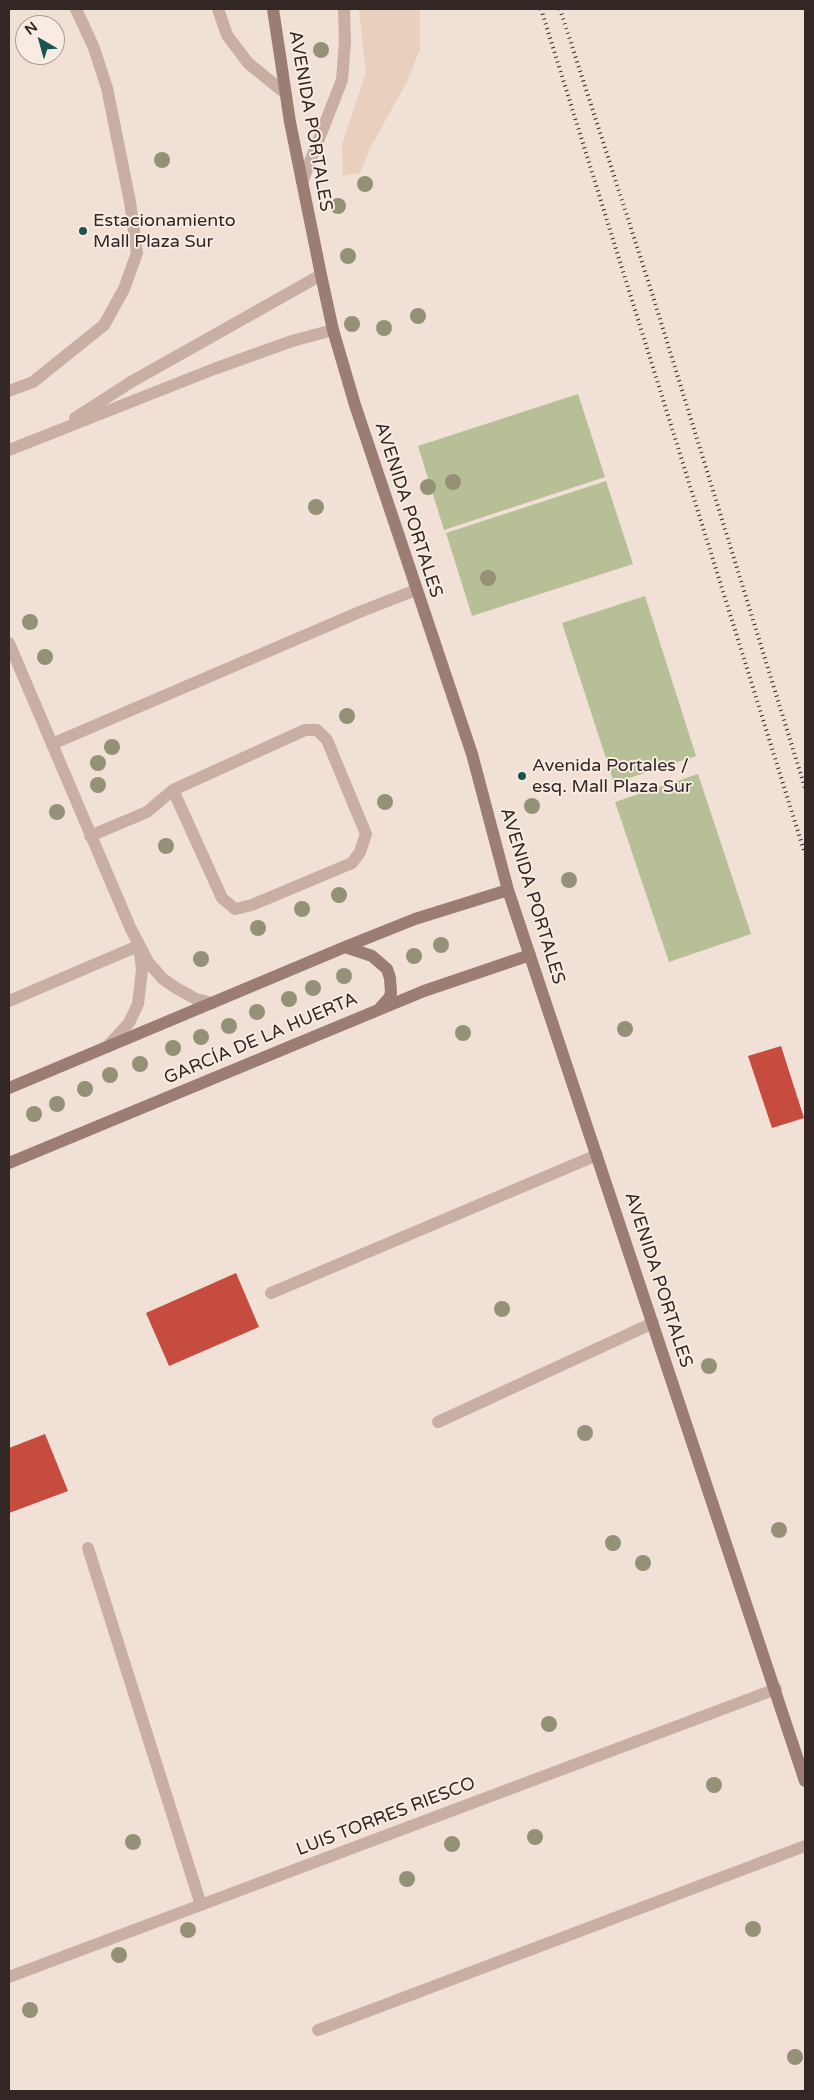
<!DOCTYPE html>
<meta charset="utf-8">
<style>
body{margin:0}
#map{position:relative;width:814px;height:2100px;overflow:hidden;background:#f0e0d6;font-family:"Varela Round",sans-serif}
canvas{display:block}
.frame{position:absolute;inset:0;border:10px solid #332725;pointer-events:none}
.north{position:absolute;left:15px;top:15px;width:50px;height:50px;box-sizing:border-box;background:#f8ebe2;border:1px solid #a99d96;border-radius:50%;rotate:322deg;font-size:14px;font-weight:700;line-height:20px;text-align:center;color:#332725}
.north::after{content:'';display:block;margin:auto;width:18px;height:22px;background:#1b544f;clip-path:polygon(50% 0,100% 100%,50% 72%,0 100%)}
</style>
<div id="map">
<canvas width="814" height="2100"></canvas>
<div class="frame"></div>
<div class="north">N</div>
</div>
<script>
const g = document.querySelector('canvas').getContext('2d');
g.lineJoin = 'round';
function fill(path, color) { g.fillStyle = color; g.fill(path, 'evenodd'); }
const poly = rows => new Path2D(rows.map(r => 'M' + r).join(''));
function stroke(path, color, width, dash) { g.strokeStyle = color; g.lineWidth = width; g.lineCap = dash ? 'butt' : 'round'; g.setLineDash(dash || []); g.stroke(path); }
function write(font, color, halo, rows, align = 'center') {
  g.font = font + ' "Varela Round",sans-serif'; g.lineWidth = 4; g.setLineDash([]); g.textBaseline = 'middle'; g.strokeStyle = halo; g.fillStyle = color; for (const [text, x, y, turn = 0] of rows) {
    g.save(); g.translate(x, y); g.rotate((+turn || 0) * Math.PI / 180); g.textAlign = isNaN(turn) ? turn : align; if (halo) g.strokeText(text, 0, 0); g.fillText(text, 0, 0); g.restore();
  }
}
const green = poly([
 [578,394,605,477,444,530,418,446],
 [606,481,633,564,472,616,446,533],
 [645,596,696,756,614,783,562,623],
 [698,774,751,934,669,962,615,802]
]);
const plaza = poly([
 [359,9,420,9,420,49,407,82,370,148,360,173,343,176,342,145,366,73]
]);
const building = poly([
 [781,1046,804,1118,772,1128,748,1056],
 [236,1273,259,1327,169,1366,146,1313],
 [45,1434,68,1491,9,1513,9,1448]
]);
const lane = poly([
 [218,9,227,35,248,63,285,93],
 [302,182,342,80,345,42,344,9],
 [9,391,33,382,104,325,124,289,137,253,130,202,107,88,94,48,76,9],
 [75,418,131,382,321,275],
 [9,450,214,369,292,341,333,330],
 [9,643,130,927,148,962,163,979,176,988,196,999,212,1003],
 [52,744,362,611,416,590],
 [90,836,147,812,173,790,305,730,317,730,327,740,366,834,360,852,352,863,252,905,235,909,222,898,173,790],
 [9,1001,138,946],
 [107,1047,129,1023,138,1004,142,970,140,953],
 [271,1293,597,1155],
 [438,1422,653,1323],
 [88,1548,201,1905],
 [318,2030,805,1846]
]);
const street = poly([
 [9,1977,776,1689]
]);
const secondary = poly([
 [273,9,290,122,321,275,333,330,355,405,472,754,508,890,805,1781],
 [345,947,372,956,387,969,390,978,391,993,389,998,380,1008],
 [9,1088,345,947,415,919,508,890],
 [9,1163,424,991,530,955]
]);
const rail = poly([
 [541,9,805,854],
 [560,9,651,290,805,788]
]);
const trees = [
 [321,50],
 [162,160],
 [365,184],
 [338,206],
 [348,256],
 [418,316],
 [352,324],
 [384,328],
 [453,482],
 [428,487],
 [316,507],
 [488,578],
 [30,622],
 [45,657],
 [347,716],
 [112,747],
 [98,763],
 [98,785],
 [385,802],
 [532,806],
 [57,812],
 [166,846],
 [569,880],
 [339,895],
 [302,909],
 [258,928],
 [441,945],
 [414,956],
 [201,959],
 [344,976],
 [313,988],
 [289,999],
 [257,1012],
 [229,1026],
 [625,1029],
 [463,1033],
 [201,1037],
 [173,1048],
 [140,1064],
 [110,1075],
 [85,1089],
 [57,1104],
 [34,1114],
 [502,1309],
 [709,1366],
 [585,1433],
 [779,1530],
 [613,1543],
 [643,1563],
 [549,1724],
 [714,1785],
 [535,1837],
 [133,1842],
 [452,1844],
 [407,1879],
 [753,1929],
 [188,1930],
 [119,1955],
 [30,2010],
 [795,2057]
];
const markers = [
 [83,231,5,"#1b544f"],
 [522,776,5,"#1b544f"]
];
const streetNames = [
 ["AVENIDA PORTALES",310,121,80],
 ["AVENIDA PORTALES",408,510,72],
 ["AVENIDA PORTALES",532,896,73],
 ["GARCÍA DE LA HUERTA",261,1039,-23],
 ["AVENIDA PORTALES",658,1280,72],
 ["LUIS TORRES RIESCO",386,1817,-21]
];
const poiNames = [
 ["Estacionamiento",93,221],
 ["Mall Plaza Sur",93,242],
 ["Avenida Portales /",532,766],
 ["esq. Mall Plaza Sur",532,787]
];
fill(green, '#b7bf97');
fill(plaza, '#e9cfbd');
fill(building, '#c64c3f');
stroke(lane, '#c8aea3', 12);
stroke(street, '#c8aea3', 12);
stroke(secondary, '#9b7d74', 12);
stroke(rail, '#332725', 4, [1, 4]);
g.fillStyle = '#949177';
for (const [x, y] of trees) { g.beginPath(); g.arc(x, y, 8, 0, 2 * Math.PI); g.fill(); }
for (const [x, y, r, color] of markers) { const dot = new Path2D(); dot.arc(x, y, r, 0, 2 * Math.PI); g.fillStyle = color; g.fill(dot); stroke(dot, '#f8ebe2', 2); }
write('18px', '#332725', '#f8ebe2', streetNames);
write('18px', '#332725', '#f8ebe2', poiNames, 'left');
</script>
